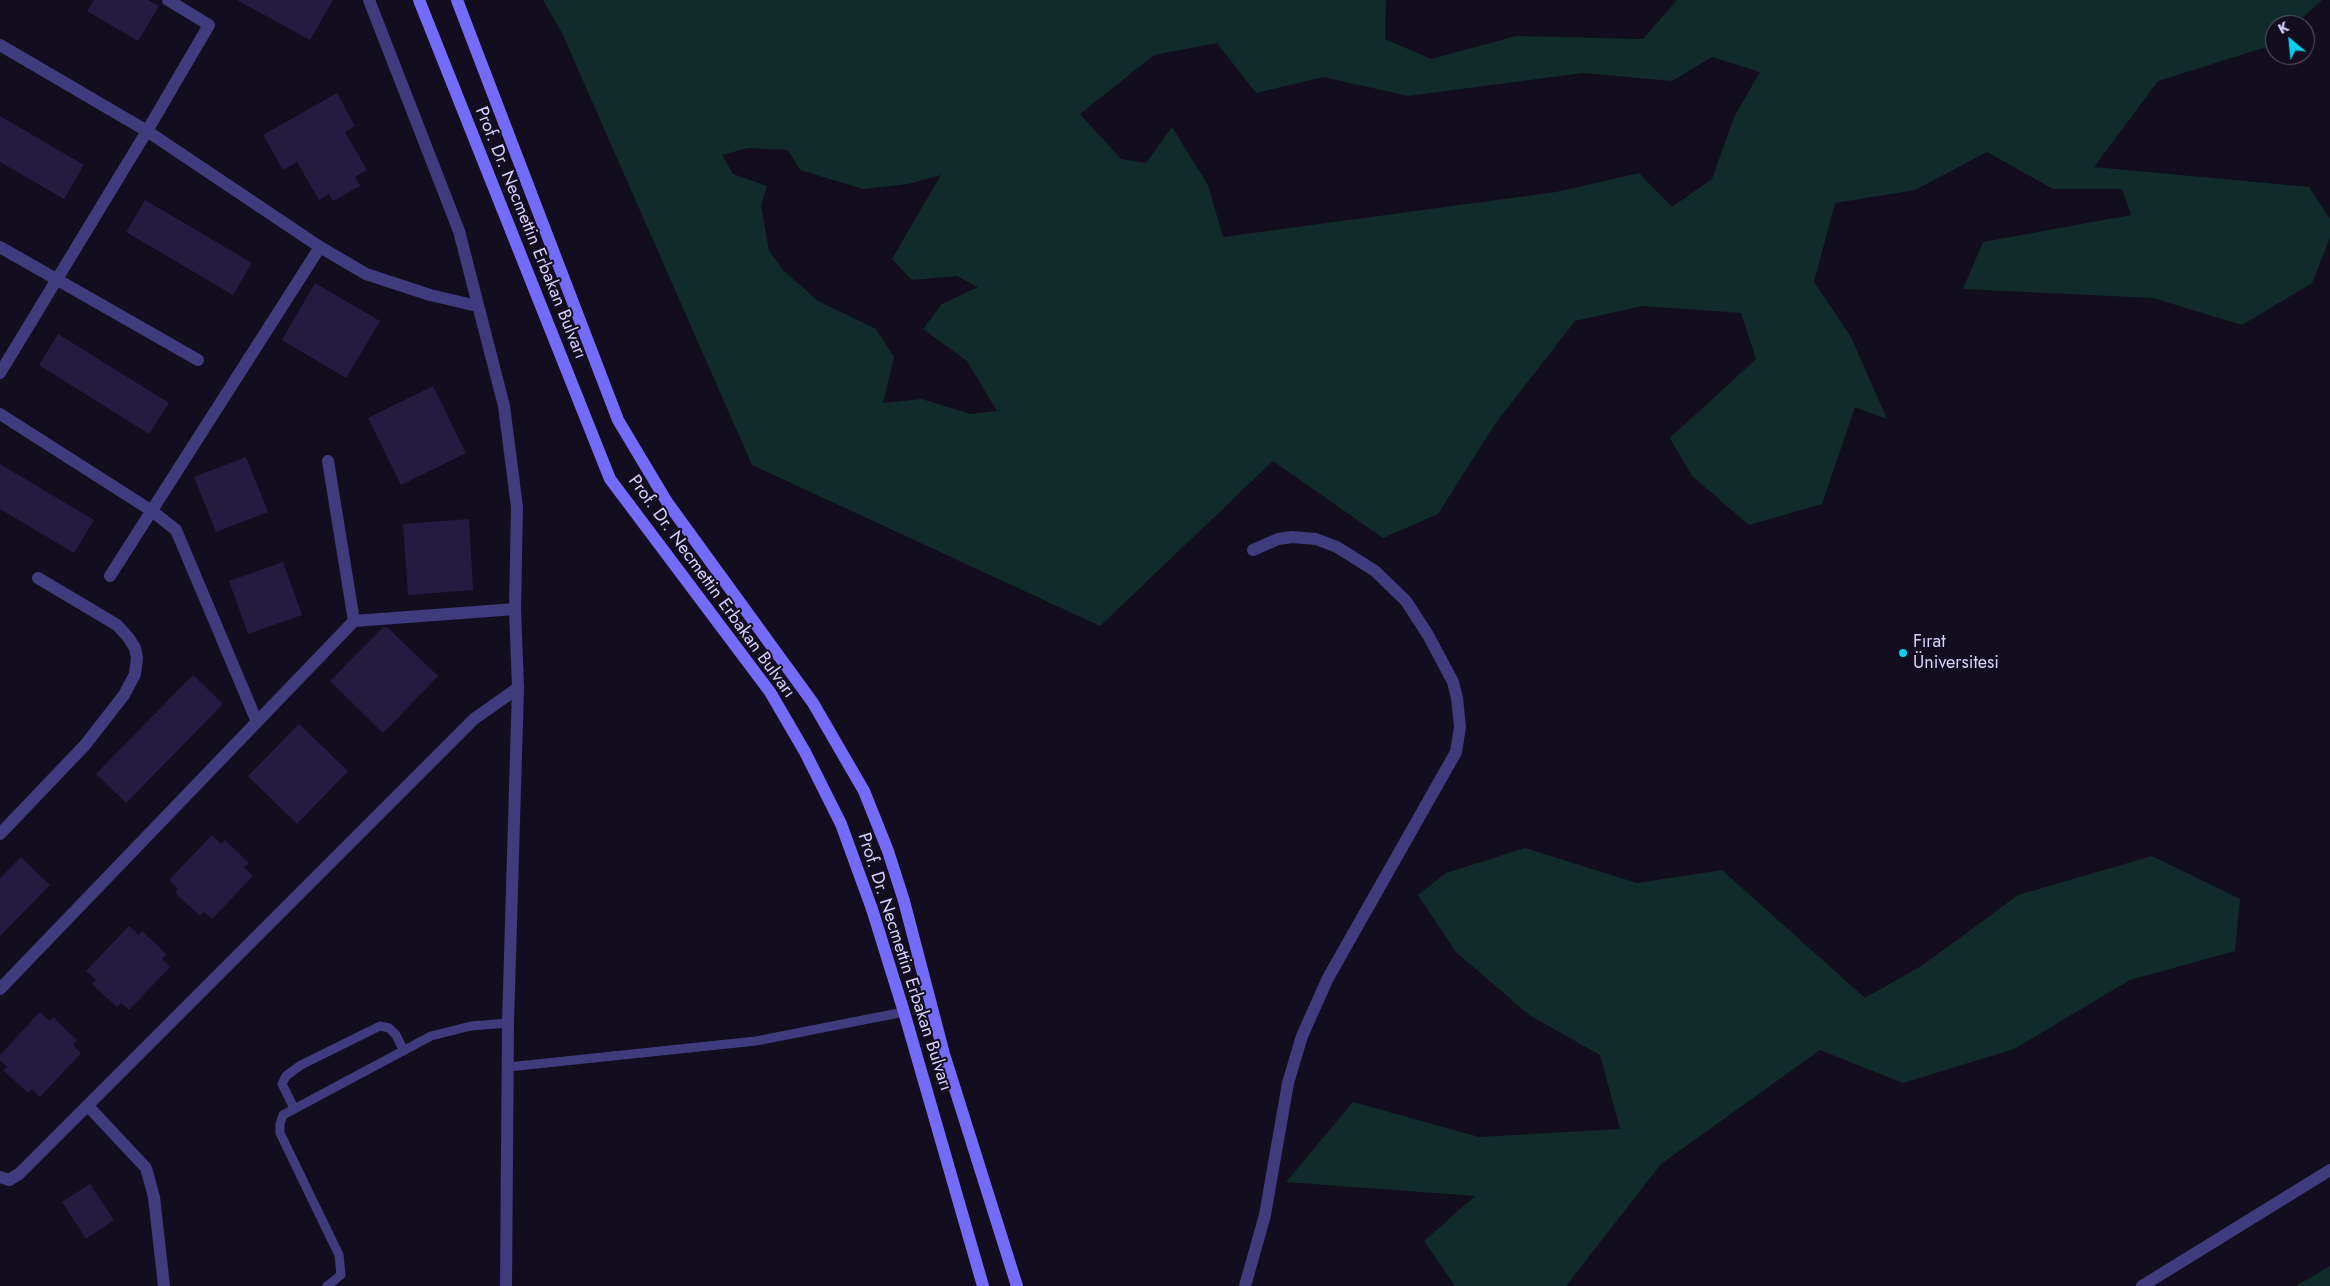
<!DOCTYPE html>
<meta charset="utf-8">
<style>
body{margin:0}
#map{position:relative;width:2330px;height:1286px;overflow:hidden;background:#120e20;font-family:Jost,sans-serif}
canvas{display:block}
.north{position:absolute;left:2265px;top:15px;width:50px;height:50px;box-sizing:border-box;background:#120e20;border:1px solid #615b78;border-radius:50%;rotate:332deg;font-size:14px;font-weight:700;line-height:20px;text-align:center;color:#d7cffd}
.north::after{content:'';display:block;margin:auto;width:18px;height:22px;background:#0bcded;clip-path:polygon(50% 0,100% 100%,50% 72%,0 100%)}
</style>
<div id="map">
<canvas width="2330" height="1286"></canvas>
<div class="north">K</div>
</div>
<script>
const g = document.querySelector('canvas').getContext('2d');
g.lineJoin = 'round';
function fill(path, color) { g.fillStyle = color; g.fill(path, 'evenodd'); }
const poly = rows => new Path2D(rows.map(r => 'M' + r).join(''));
function stroke(path, color, width, dash) { g.strokeStyle = color; g.lineWidth = width; g.lineCap = dash ? 'butt' : 'round'; g.setLineDash(dash || []); g.stroke(path); }
function write(font, color, halo, rows, align = 'center') {
  g.font = font + ' Jost,sans-serif'; g.lineWidth = 4; g.setLineDash([]); g.textBaseline = 'middle'; g.strokeStyle = halo; g.fillStyle = color; for (const [text, x, y, turn = 0] of rows) {
    g.save(); g.translate(x, y); g.rotate((+turn || 0) * Math.PI / 180); g.textAlign = isNaN(turn) ? turn : align; if (halo) g.strokeText(text, 0, 0); g.fillText(text, 0, 0); g.restore();
  }
}
const green = poly([
 [543,0,1386,0,1385,39,1431,59,1516,36,1643,39,1677,0,2322,0,2295,25,2275,25,2275,43,2273,45,2158,81,2094,167,2309,187,2330,219,2330,238,2312,283,2242,325,2153,298,1963,289,1983,242,2131,215,2122,189,2053,189,1987,152,1915,190,1835,203,1814,282,1851,337,1887,419,1855,407,1822,504,1749,525,1692,476,1670,438,1756,359,1741,313,1642,306,1575,321,1495,424,1438,514,1383,538,1273,461,1100,626,752,465,562,33],
 [1217,43,1256,93,1323,77,1408,96,1583,73,1672,81,1712,57,1760,72,1734,117,1712,179,1672,207,1639,173,1556,192,1223,237,1208,185,1172,127,1146,163,1121,159,1080,114,1154,55],
 [748,148,788,150,800,170,863,189,908,184,941,175,892,259,912,280,957,276,978,287,942,304,923,329,967,361,997,411,970,414,922,399,883,403,894,357,876,329,818,301,784,271,769,251,761,205,767,186,733,174,722,155],
 [1525,848,1637,883,1722,870,1865,998,1923,965,2018,895,2152,856,2240,899,2235,951,2130,980,2014,1049,1903,1083,1820,1050,1661,1164,1566,1286,1455,1286,1424,1241,1475,1196,1286,1182,1353,1102,1479,1137,1620,1129,1600,1055,1529,1015,1456,952,1418,895,1446,873],
 [2330,1266,2330,1286,2296,1286]
]);
const building = poly([
 [94,0,148,0,159,6,138,41,87,11],
 [237,0,333,0,310,40],
 [337,93,355,126,345,132,367,170,355,177,360,186,333,201,329,194,319,200,297,162,283,170,263,135],
 [0,116,84,165,64,199,0,162],
 [145,200,252,263,233,295,126,232],
 [315,283,380,321,346,378,282,340],
 [58,334,169,403,149,434,39,365],
 [433,386,466,453,401,485,368,418],
 [246,457,268,512,216,532,194,477],
 [0,464,94,520,74,553,0,509],
 [469,519,473,590,408,595,403,524],
 [283,562,302,615,248,634,229,581],
 [383,627,387,627,438,676,383,733,330,681],
 [193,675,223,704,126,803,96,774],
 [299,724,348,771,297,824,248,776],
 [212,835,221,844,225,840,249,863,244,867,253,876,212,919,204,912,200,916,175,893,178,889,169,880],
 [21,857,50,885,0,936,0,878],
 [129,926,139,935,142,931,166,954,162,959,170,967,129,1010,121,1003,117,1007,92,984,96,980,86,971],
 [40,1012,50,1021,53,1017,77,1040,73,1045,81,1053,40,1097,32,1089,28,1093,3,1070,7,1067,0,1060,0,1055],
 [90,1184,114,1220,86,1239,62,1202]
]);
const service = poly([
 [508,1067,756,1041,904,1012],
 [294,1108,282,1084,286,1076,301,1065,380,1026,389,1028,396,1035,404,1051],
 [327,1286,341,1275,339,1255,280,1133,280,1124,283,1115,431,1036,471,1026,508,1023]
]);
const minor = poly([
 [0,45,147,131,320,247,366,274,430,295,477,306],
 [0,247,198,360],
 [0,373,147,131,209,25,168,0],
 [0,414,152,511,176,530,257,722],
 [110,576,320,247],
 [354,621,515,609],
 [0,834,85,745,124,695,135,674,137,658,135,648,128,637,117,625,38,578],
 [0,989,354,621,328,461],
 [88,1106,146,1168,154,1197,164,1286],
 [0,1177,9,1180,19,1174,474,719,518,688],
 [1245,1286,1265,1215,1288,1083,1302,1036,1328,978,1456,752,1460,727,1457,698,1453,682,1428,635,1406,601,1375,571,1337,547,1316,539,1292,537,1278,539,1253,550],
 [2142,1286,2330,1170]
]);
const tertiary = poly([
 [369,0,459,231,504,406,517,507,515,609,518,688,508,1023,506,1286]
]);
const secondary = poly([
 [419,0,610,479,770,692,805,752,841,824,872,909,904,1012,983,1286],
 [457,0,618,420,667,502,813,703,864,791,888,851,904,901,944,1054,1017,1286]
]);
const markers = [
 [1903,653,5,"#0bcded"]
];
const streetNames = [
 ["Prof. Dr. Necmettin Erbakan Bulvarı",530,233,68],
 ["Prof. Dr. Necmettin Erbakan Bulvarı",711,587,54],
 ["Prof. Dr. Necmettin Erbakan Bulvarı",904,962,72]
];
const poiNames = [
 ["Fırat",1913,643],
 ["Üniversitesi",1913,664]
];
fill(green, '#112a2a');
fill(building, '#241b40');
stroke(service, '#403b7d', 9);
stroke(minor, '#403b7d', 12);
stroke(tertiary, '#403b7d', 12);
stroke(secondary, '#746bf8', 12);
for (const [x, y, r, color] of markers) { const dot = new Path2D(); dot.arc(x, y, r, 0, 2 * Math.PI); g.fillStyle = color; g.fill(dot); stroke(dot, '#120e20', 2); }
write('18px', '#d7cffd', '#120e20', streetNames);
write('18px', '#d7cffd', '#120e20', poiNames, 'left');
</script>
